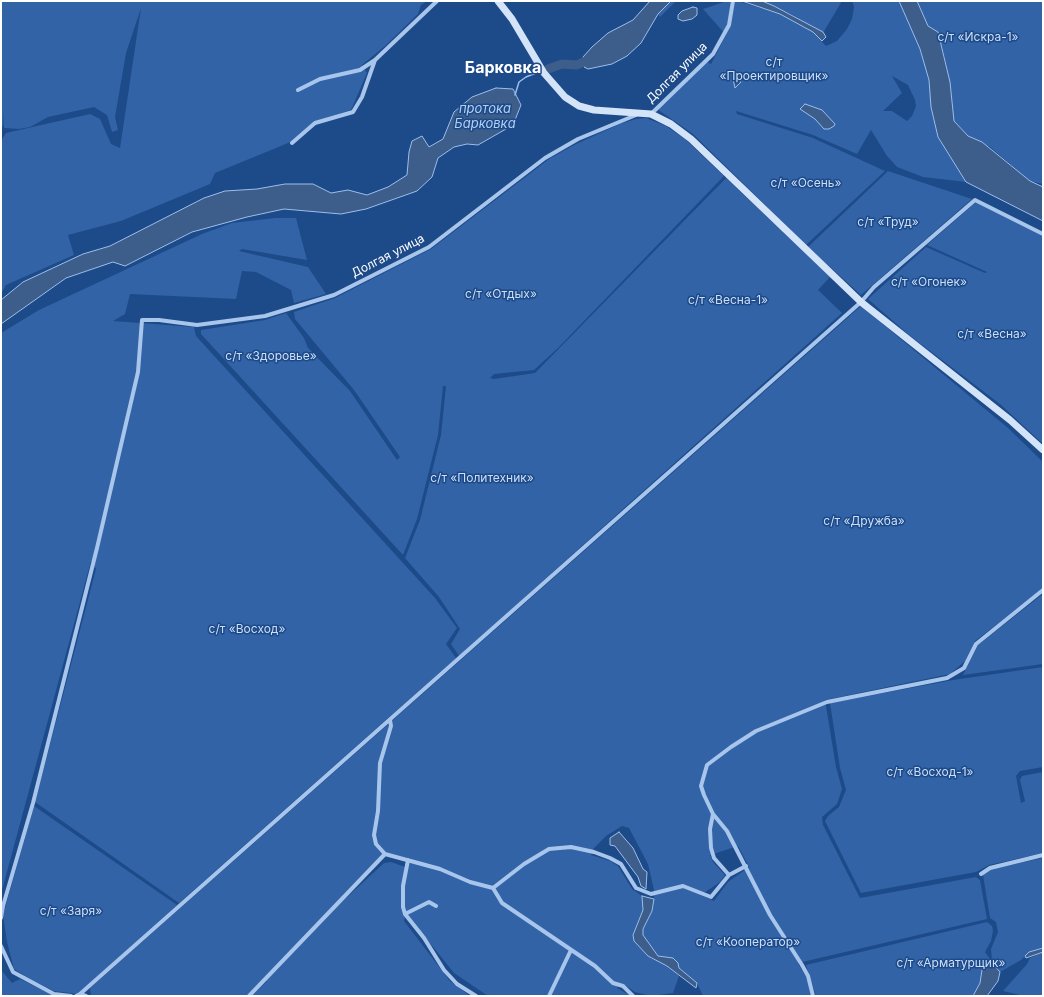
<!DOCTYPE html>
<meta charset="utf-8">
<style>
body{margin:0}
#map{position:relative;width:1044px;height:997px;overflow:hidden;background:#1d4a89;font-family:Inter,sans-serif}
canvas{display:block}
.frame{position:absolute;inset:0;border:2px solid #fff;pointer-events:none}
</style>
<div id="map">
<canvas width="1044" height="997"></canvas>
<div class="frame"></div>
</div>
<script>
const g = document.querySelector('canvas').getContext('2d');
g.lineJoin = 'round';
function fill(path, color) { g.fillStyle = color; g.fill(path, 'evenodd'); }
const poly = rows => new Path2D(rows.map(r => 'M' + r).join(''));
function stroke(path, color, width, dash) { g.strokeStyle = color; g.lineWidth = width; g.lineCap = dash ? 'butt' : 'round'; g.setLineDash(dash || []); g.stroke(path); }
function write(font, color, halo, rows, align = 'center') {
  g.font = font + ' Inter,sans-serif'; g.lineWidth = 3; g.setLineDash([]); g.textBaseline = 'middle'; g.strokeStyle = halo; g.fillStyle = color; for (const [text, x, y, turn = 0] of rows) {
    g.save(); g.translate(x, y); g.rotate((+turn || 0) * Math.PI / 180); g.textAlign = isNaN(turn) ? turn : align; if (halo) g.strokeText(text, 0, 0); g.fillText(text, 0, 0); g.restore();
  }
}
const green = poly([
 [1,1,427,1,421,5,418,14,385,46,362,65,367,73,351,110,314,122,293,141,215,173,210,184,121,221,68,235,74,255,6,285,1,294,1,141,6,133,90,114,100,119,111,144,120,148,141,8,126,53,115,117,118,130,112,132,107,115,94,107,48,117,30,127,19,129,4,128,3,113,3,126,1,127],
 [671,1,676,1,660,17,658,14],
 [727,1,738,1,780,14,813,32,826,46,837,41,847,29,852,19,854,7,852,1,899,1,920,49,929,80,931,107,938,137,966,182,923,177,897,167,887,156,871,130,857,154,813,135,736,111,737,114,813,138,885,171,806,245,693,134,657,109,707,62,711,64,726,35,703,9],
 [892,76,908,85,915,100,916,106,912,116,907,121,892,111,883,111,902,93],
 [762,1,842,1,823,33,791,14],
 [917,1,1043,1,1043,184,1030,181,990,147,968,136,954,121,950,82,942,46,928,26],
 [646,118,666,126,685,139,724,176,558,348,534,370,494,374,490,378,494,379,535,373,726,178,830,277,818,290,842,313,459,656,451,644,460,629,439,597,405,558,420,520,441,435,446,386,443,386,438,435,417,519,403,555,201,334,201,330,265,320,286,313,304,338,308,348,350,391,397,460,400,457,354,390,295,319,294,312,335,298,431,249,549,159,574,145,620,124,636,119],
 [888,171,972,199,861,295,808,247],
 [976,202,1043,236,1043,444,1000,404,909,335,868,299,926,247,985,273,987,272,927,245],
 [275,218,296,218,307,260,242,249,239,251,308,267,326,294,294,303,291,290,256,272,242,271,236,299,130,294,125,314,113,321,194,327,196,336,435,598,457,628,446,644,456,658,179,903,35,802,96,569,91,561,1,894,1,333,39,310,202,234,232,223],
 [861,306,1008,428,1043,462,1043,589,975,641,965,661,950,674,825,700,836,767,842,789,837,804,822,817,823,825,860,898,976,877,980,880,987,919,798,963,806,977,812,996,703,996,697,983,679,968,678,963,673,958,658,956,643,935,643,929,652,911,654,899,654,890,648,864,629,828,622,826,606,836,593,849,591,855,610,861,618,866,632,889,642,896,643,910,633,935,634,941,648,956,667,966,679,976,673,993,651,996,635,992,625,985,619,983,617,988,631,996,488,996,454,973,434,948,405,917,404,921,450,981,470,996,252,996,267,981,265,977,247,996,91,995,90,988],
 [738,846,749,867,728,882,714,901,701,895,720,882,725,875,713,862,710,855],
 [385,852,411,859,408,868,391,862,384,863,346,898,343,895],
 [1043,594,1043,664,963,675,978,645],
 [1043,667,1043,767,1020,771,1016,776,1021,803,1025,801,1020,780,1022,776,1043,772,1043,853,989,865,976,872,861,893,825,821,828,816,839,807,846,790,840,768,830,703,953,680],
 [34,806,177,905,78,994,54,991,32,980,14,969,7,942,3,915],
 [1043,858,1043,948,1029,952,1021,960,1000,972,992,963,982,970,980,983,973,996,816,996,806,965,987,922,992,926,993,931,991,941,985,952,992,962,991,949,998,932,996,922,990,918,983,875,991,869],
 [1043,952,1043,996,1024,996,1003,991,1027,964,1030,958],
 [1,970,12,983,20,979,55,996,1,996]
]);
const water = poly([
 [650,1,671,1,658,14,641,43,627,56,612,64,588,69,584,67,583,57,592,47,608,33,633,20,650,1],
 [742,1,762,1,774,6,823,32,826,37,822,41,813,32,780,14,742,1],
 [899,1,917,1,928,26,938,32,950,82,954,121,968,136,982,142,1030,181,1043,187,1043,221,966,182,938,137,931,107,929,80,920,49,899,1],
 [693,7,697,8,697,15,692,19,683,21,678,19,678,15,682,11,693,7],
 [735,72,741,82,735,88,733,79,735,72],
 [496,88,513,89,521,105,513,125,478,145,467,144,454,147,438,158,432,177,417,191,366,209,341,214,284,209,247,217,192,232,125,266,113,262,66,278,1,324,1,300,23,282,83,254,110,246,204,198,225,191,257,189,285,184,313,184,331,193,348,190,367,195,388,187,407,175,409,152,412,141,422,136,429,147,443,139,454,112,472,97,496,88],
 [805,104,822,110,835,124,834,126,829,129,824,129,815,119,800,109,805,104],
 [619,832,633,848,643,869,647,872,646,889,641,886,638,877,615,846,610,845,610,838,619,832],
 [642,896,654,899,652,911,643,929,643,935,658,956,673,958,678,963,679,968,697,983,696,988,667,966,648,956,634,941,633,935,643,910,642,896],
 [1043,948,1043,952,1026,958,1025,956,1029,952,1043,948],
 [992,963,1000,972,998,981,987,996,973,996,980,983,982,970,992,963]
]);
const stream = poly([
 [515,95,519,82,526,77,536,73]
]);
const river = poly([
 [548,69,562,64,577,65,594,57]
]);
const street = poly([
 [298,90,320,79,360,70,375,60,437,1],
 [651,114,713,54,729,25,733,1],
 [292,143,315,123,353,112,362,97,375,60],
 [390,720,391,726,380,763,378,811,374,835,376,844,385,854,440,869,470,882,493,888,502,903,595,966,613,983,623,986,633,996],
 [713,814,710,829,711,848,714,858,729,875],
 [408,860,403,886,403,907,405,914,424,938,444,970,457,984,476,996],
 [981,874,990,868,1043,855],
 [493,888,524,864,549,849,571,847,594,852,610,858,621,864,636,888,651,894,683,886,711,897,729,875,746,866],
 [405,914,429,902,436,906],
 [1,918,3,906,33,803,97,548,138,372,142,320,159,320,197,325,265,316,334,295,429,247,545,158,578,139,636,115],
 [1,946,13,972,54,994,71,996],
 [80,994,861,302,874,287,975,200,1043,234],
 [76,996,80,994,86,996],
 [249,996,385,854],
 [549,996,571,950],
 [813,996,808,976,802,965,770,915,727,831,713,814,704,795,701,786,707,765,731,747,756,731,827,702,947,678,964,668,976,644,1043,590]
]);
const secondary = poly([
 [498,1,512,19,544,73,565,97,579,106,594,110,651,114,671,124,691,139,861,302,1010,420,1043,450]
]);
const parkNames = [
 ["с/т «Искра-1»",978,37],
 ["с/т",774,62],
 ["«Проектировщик»",774,76],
 ["с/т «Осень»",806,183],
 ["с/т «Труд»",888,222],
 ["с/т «Огонек»",929,282],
 ["с/т «Отдых»",501,294],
 ["с/т «Весна-1»",728,300],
 ["с/т «Весна»",992,334],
 ["с/т «Здоровье»",271,356],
 ["с/т «Политехник»",482,478],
 ["с/т «Дружба»",864,521],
 ["с/т «Восход»",247,629],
 ["с/т «Восход-1»",930,772],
 ["с/т «Заря»",71,911],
 ["с/т «Кооператор»",748,942],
 ["с/т «Арматурщик»",951,963]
];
const streetNames = [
 ["Долгая улица",677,73,-45],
 ["Долгая улица",388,256,-27]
];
const waterNames = [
 ["протока",485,109],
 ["Барковка",485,124]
];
const districtNames = [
 ["Барковка",503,68]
];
fill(green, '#3163a6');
fill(water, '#3d5d8b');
stroke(water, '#9bbfed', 1);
stroke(stream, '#9bbfed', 1.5);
stroke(river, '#3d5d8b', 9);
stroke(street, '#a8c5eb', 4);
stroke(secondary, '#d3e3f8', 7);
write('12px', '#cddff8', '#1d4a89', parkNames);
write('12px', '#fff', '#1d4a89', streetNames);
write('italic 13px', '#b3cff3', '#1d4a89', waterNames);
write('bold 16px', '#fff', '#1d4a89', districtNames);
</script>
